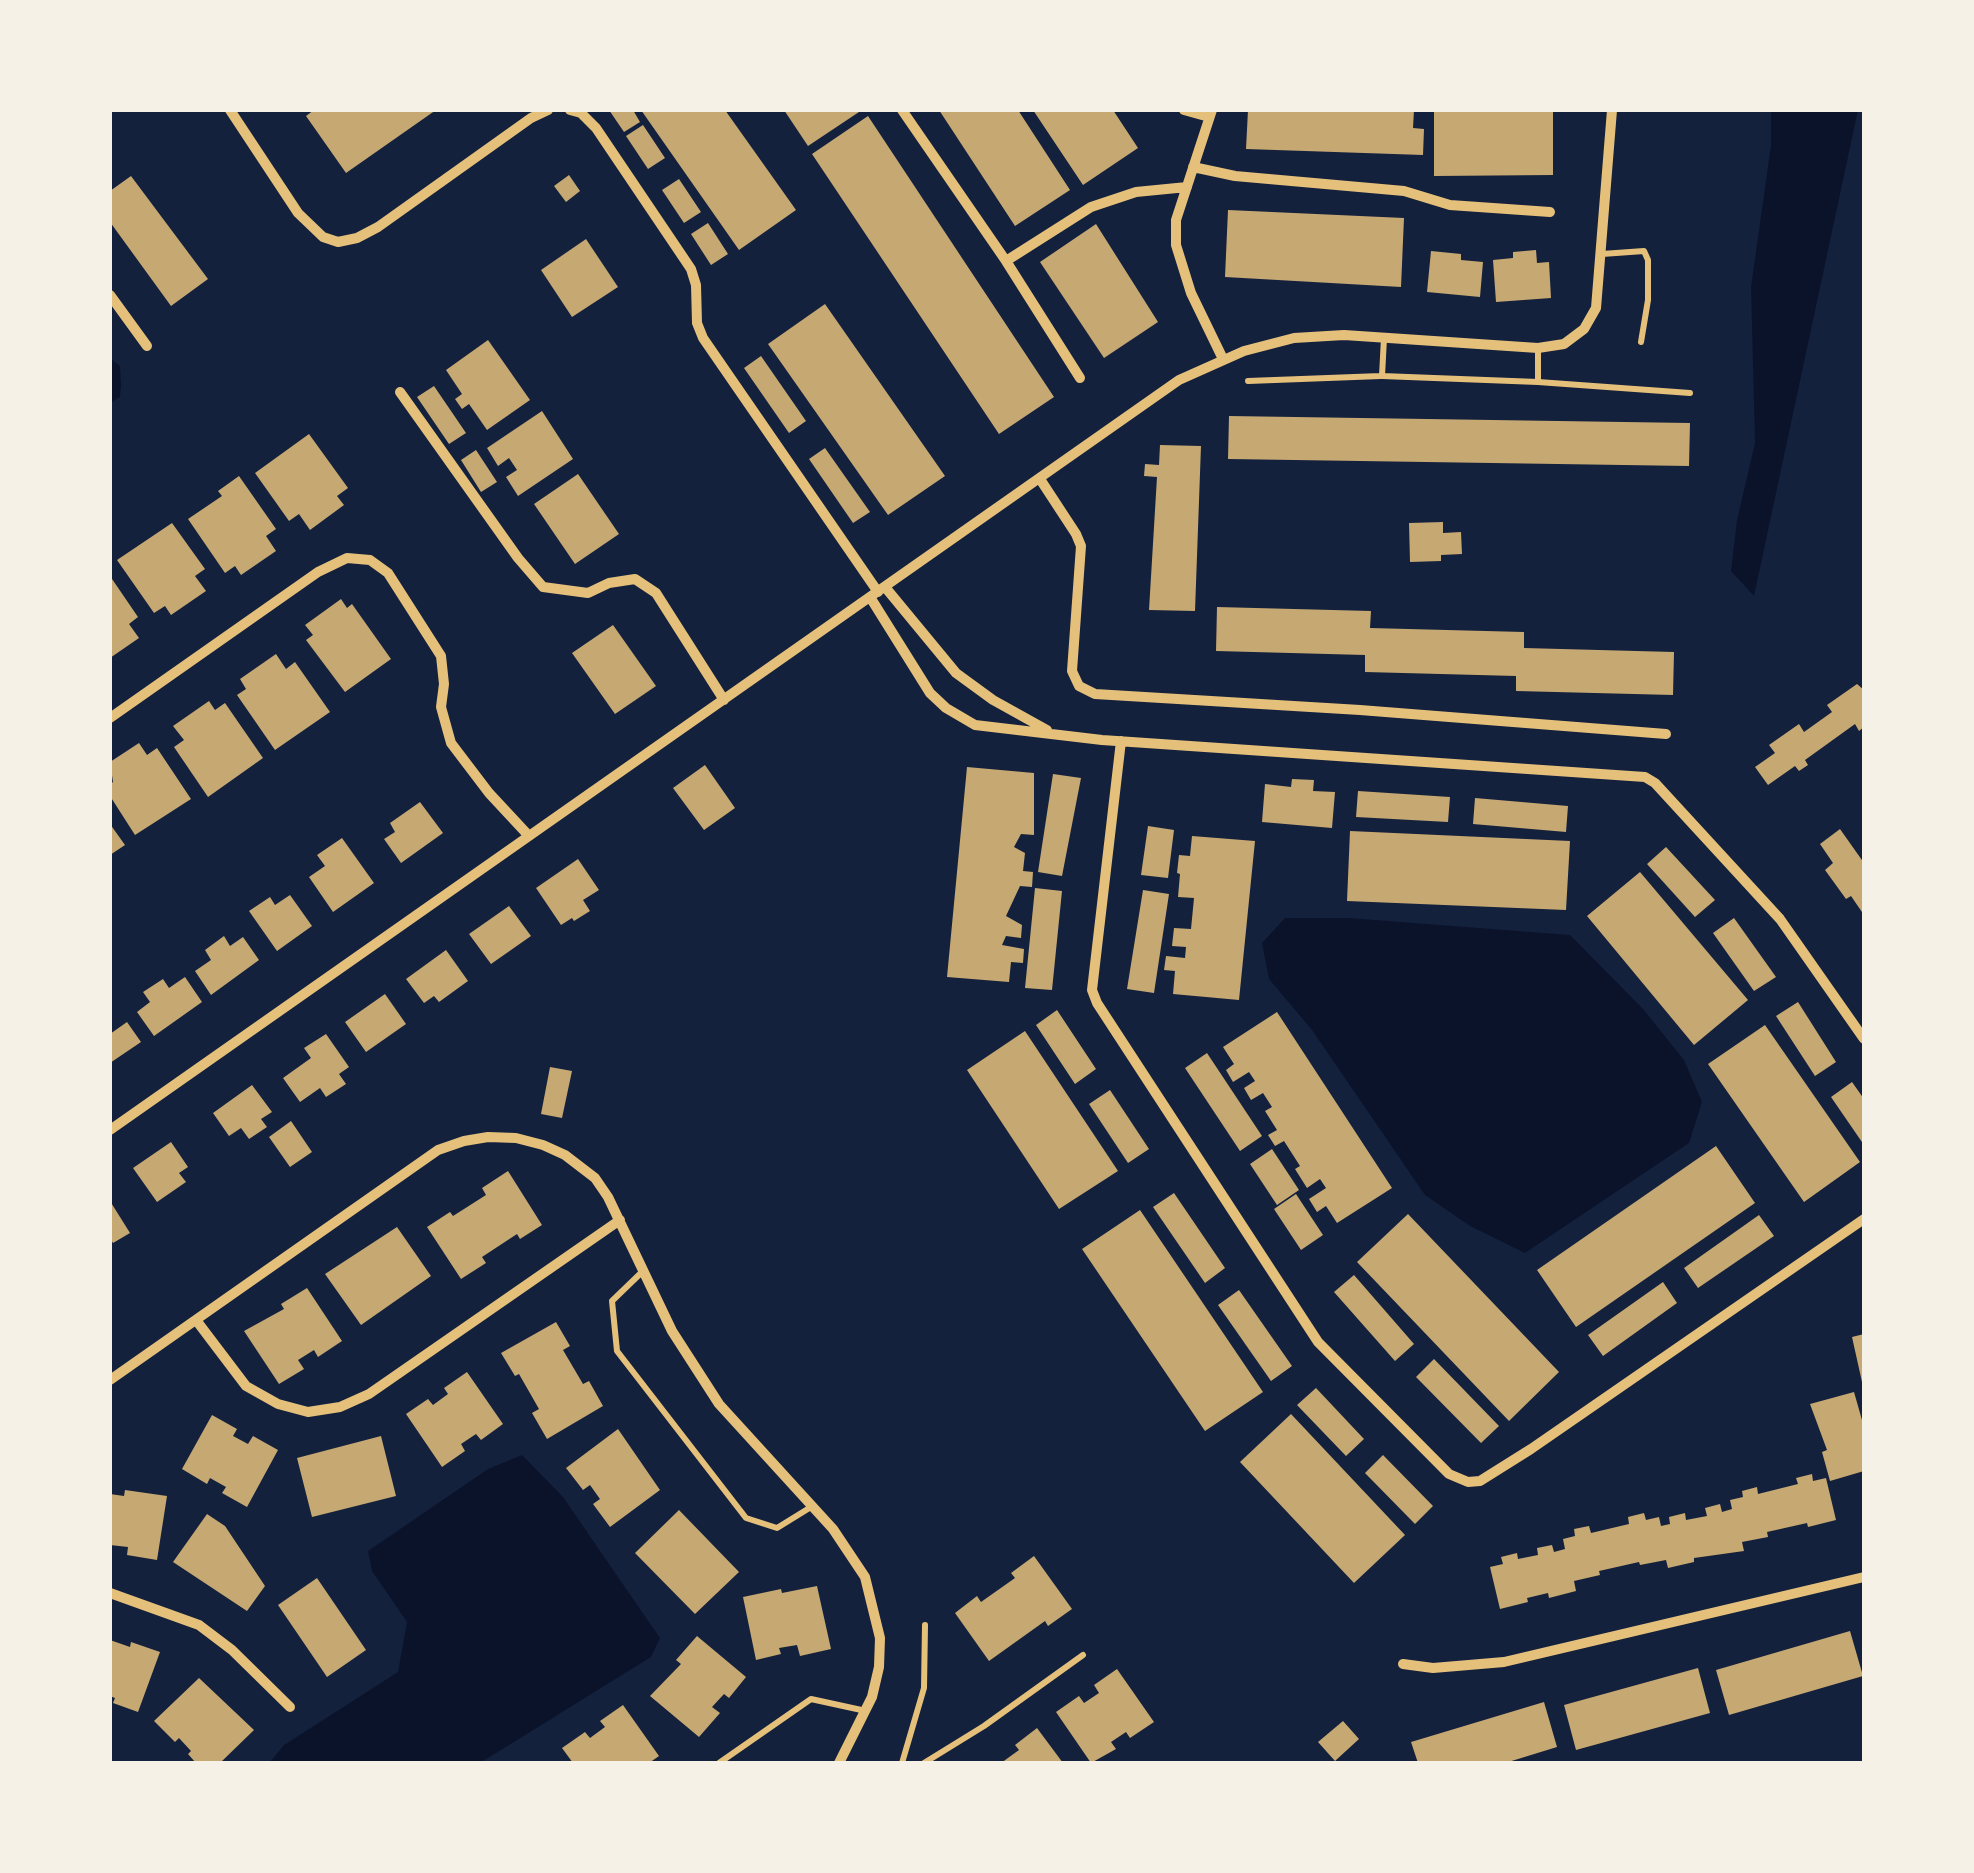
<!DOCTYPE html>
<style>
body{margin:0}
#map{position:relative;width:1974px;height:1873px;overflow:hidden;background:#14213d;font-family:"Roboto Condensed",sans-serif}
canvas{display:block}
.frame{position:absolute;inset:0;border:112px solid #f6f1e7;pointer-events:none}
</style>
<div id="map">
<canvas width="1974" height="1873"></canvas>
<div class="frame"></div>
</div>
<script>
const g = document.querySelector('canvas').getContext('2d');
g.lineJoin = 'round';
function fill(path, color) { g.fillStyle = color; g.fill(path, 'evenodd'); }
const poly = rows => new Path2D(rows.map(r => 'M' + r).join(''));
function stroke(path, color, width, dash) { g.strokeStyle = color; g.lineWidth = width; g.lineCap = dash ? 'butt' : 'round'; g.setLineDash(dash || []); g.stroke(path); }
const water = poly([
 [1771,110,1858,110,1754,596,1731,571,1737,520,1755,443,1751,287,1771,145],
 [110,358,120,366,121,385,120,397,110,403],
 [1285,918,1349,918,1570,935,1643,1009,1684,1060,1702,1102,1689,1143,1525,1253,1470,1226,1425,1195,1312,1030,1269,979,1262,943],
 [522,1455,563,1497,660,1638,651,1657,480,1763,269,1763,284,1745,398,1672,407,1622,372,1571,368,1551,488,1469]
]);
const building = poly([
 [314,110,436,110,346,173,306,116],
 [609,110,633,110,640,122,624,132],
 [641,110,725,110,796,210,739,250],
 [784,110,862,110,808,146],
 [939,110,1018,110,1070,190,1015,226],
 [1033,110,1113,110,1138,148,1083,185],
 [1248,110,1414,110,1413,128,1424,129,1423,155,1246,149],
 [1434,110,1553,110,1553,175,1434,176],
 [868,116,1054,397,999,434,812,154],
 [643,125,665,158,648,169,626,136],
 [569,175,580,191,566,202,554,186],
 [131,176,208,279,171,306,110,222,110,191],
 [679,179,701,212,684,223,662,190],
 [1228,210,1404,218,1401,287,1225,277],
 [708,223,728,254,711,265,691,234],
 [1096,224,1158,322,1104,358,1040,262],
 [586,239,618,287,572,317,541,270],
 [1536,250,1537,263,1549,262,1551,298,1496,302,1493,260,1513,258,1513,252],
 [1431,251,1461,254,1461,260,1483,262,1480,297,1427,292],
 [825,304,945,476,888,515,768,344],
 [488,340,530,400,487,430,469,404,462,409,455,399,462,394,446,370],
 [761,356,806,421,789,433,744,368],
 [434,386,466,433,449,444,417,397],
 [542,411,573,459,518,496,506,477,517,470,509,458,498,466,487,448],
 [1229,416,1690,423,1689,466,1228,459],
 [309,434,348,488,337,496,344,505,310,530,299,514,289,521,255,473],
 [1160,445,1201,446,1195,611,1149,610,1157,477,1144,476,1145,464,1159,465],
 [825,448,870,512,853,523,809,459],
 [476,450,497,482,481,492,461,460],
 [578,474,619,534,575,564,534,504],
 [239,476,276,529,266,536,276,551,241,575,235,566,225,573,188,519,222,496,218,491],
 [1443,522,1443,533,1461,532,1462,554,1441,555,1441,561,1410,562,1409,523],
 [172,523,205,569,195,576,206,591,171,615,165,606,154,613,117,560],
 [110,576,138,617,129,624,139,638,110,658],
 [341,599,347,608,352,604,391,659,345,692,306,640,313,635,305,625],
 [1217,607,1371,611,1370,628,1524,632,1524,648,1674,652,1673,695,1516,691,1516,676,1365,672,1365,655,1216,651],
 [613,625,656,686,615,714,572,653],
 [276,654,286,669,295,662,330,712,275,750,237,695,246,689,240,679],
 [1857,684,1864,690,1864,727,1859,731,1855,724,1805,760,1808,765,1799,771,1795,766,1768,785,1755,767,1775,753,1769,745,1799,724,1804,732,1832,712,1827,705],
 [209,701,215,710,225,703,263,758,208,797,174,747,184,740,173,726],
 [139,743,147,755,157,748,191,799,135,835,110,796,110,784,113,782,110,762],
 [705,765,735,808,704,830,673,788],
 [967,767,1034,773,1034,835,1021,834,1014,847,1025,853,1023,871,1033,872,1032,887,1020,886,1006,916,1022,925,1021,938,1006,936,1002,945,1024,949,1023,963,1011,962,1009,982,947,977],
 [1053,774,1081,778,1062,876,1038,872],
 [1292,779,1314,780,1313,791,1335,792,1332,828,1262,822,1265,784,1291,787],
 [1358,791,1450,797,1448,822,1356,817],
 [1475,798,1568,806,1566,832,1473,824],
 [420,802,443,833,401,863,384,839,395,832,390,823],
 [110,824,125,845,110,855],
 [1148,826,1174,830,1168,878,1141,875],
 [1840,829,1864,863,1864,915,1851,896,1846,899,1825,870,1833,863,1820,844],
 [1350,831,1570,841,1566,910,1347,901],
 [1192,836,1255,841,1239,1000,1173,994,1175,971,1164,970,1166,956,1185,958,1186,947,1172,946,1174,928,1191,929,1194,898,1178,897,1180,874,1177,873,1179,855,1190,856],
 [342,838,374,883,333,912,309,877,325,866,317,855],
 [1666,847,1715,900,1695,917,1647,864],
 [578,859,599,890,583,900,590,911,574,921,572,918,561,925,536,888],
 [1640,872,1748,1000,1694,1045,1587,916],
 [1035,888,1062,891,1052,990,1025,988],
 [1143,890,1169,894,1154,993,1127,989],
 [290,895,312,926,277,951,249,911,270,897,275,905],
 [509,906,531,936,491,964,469,934],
 [1734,918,1776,977,1754,991,1713,933],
 [224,936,230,946,243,937,259,960,211,995,195,971,211,960,205,950],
 [446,950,468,981,439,1002,434,996,424,1003,406,979],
 [185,977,202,1002,154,1036,137,1012,150,1002,143,992,163,979,169,988],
 [385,994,406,1024,366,1052,345,1022],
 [1798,1002,1836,1062,1815,1076,1776,1016],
 [1057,1010,1096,1069,1075,1084,1036,1025],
 [1277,1012,1392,1188,1337,1223,1326,1206,1317,1212,1309,1199,1326,1188,1320,1179,1307,1188,1295,1169,1300,1166,1284,1141,1275,1146,1268,1135,1277,1130,1265,1111,1272,1107,1263,1093,1251,1100,1244,1088,1255,1081,1249,1072,1233,1082,1226,1070,1234,1064,1223,1047],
 [127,1022,141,1042,110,1063,110,1034],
 [1765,1025,1860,1162,1804,1202,1708,1064],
 [1025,1031,1118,1171,1059,1209,967,1070],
 [326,1034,349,1067,339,1074,346,1084,326,1097,320,1088,300,1102,283,1078,311,1058,304,1048],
 [1207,1053,1262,1136,1240,1151,1185,1068],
 [550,1067,572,1071,562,1118,541,1114],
 [1852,1082,1864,1099,1864,1145,1831,1097],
 [252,1085,272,1112,261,1119,267,1127,249,1139,241,1128,229,1136,213,1113],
 [1110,1090,1149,1149,1128,1163,1089,1104],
 [291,1121,312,1152,290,1167,269,1137],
 [171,1142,188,1167,179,1173,186,1182,157,1202,133,1168],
 [1716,1146,1755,1203,1576,1327,1537,1270],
 [1272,1149,1299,1190,1277,1205,1250,1164],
 [508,1171,542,1225,520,1239,517,1234,482,1257,486,1263,461,1279,427,1227,450,1212,453,1216,486,1195,482,1188],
 [1174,1193,1225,1268,1205,1283,1153,1207],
 [1296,1194,1323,1235,1301,1250,1274,1209],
 [110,1201,130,1233,113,1243,110,1238],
 [1140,1210,1263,1392,1205,1431,1082,1249],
 [1408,1214,1559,1372,1509,1421,1357,1262],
 [1759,1215,1774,1236,1698,1288,1684,1268],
 [397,1227,431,1276,361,1325,325,1274],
 [1354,1275,1414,1344,1395,1361,1334,1292],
 [1663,1282,1677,1303,1603,1356,1588,1335],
 [307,1288,342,1341,318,1357,314,1350,298,1360,304,1369,279,1384,244,1331,284,1309,281,1304],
 [1239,1290,1292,1366,1271,1381,1218,1305],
 [556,1322,570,1346,563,1350,583,1384,589,1381,603,1406,547,1439,532,1413,539,1409,519,1374,515,1376,501,1353],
 [1864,1334,1864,1382,1862,1382,1852,1337],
 [1434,1359,1499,1426,1481,1443,1416,1377],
 [467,1372,503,1424,481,1440,476,1434,461,1444,465,1451,442,1467,406,1414,428,1399,433,1405,448,1394,444,1388],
 [1316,1388,1364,1439,1346,1456,1297,1405],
 [1854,1392,1864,1427,1864,1471,1830,1481,1822,1452,1827,1450,1810,1404],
 [1291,1414,1405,1535,1354,1583,1240,1462],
 [212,1415,237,1429,233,1436,248,1444,253,1436,278,1450,247,1507,222,1493,226,1487,210,1478,207,1484,182,1469],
 [618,1429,660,1490,610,1527,593,1504,600,1499,590,1485,583,1490,566,1468],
 [381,1436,396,1496,312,1517,297,1458],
 [1383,1455,1433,1506,1415,1524,1365,1473],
 [1812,1474,1813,1481,1826,1478,1836,1520,1808,1527,1807,1523,1767,1532,1768,1537,1742,1542,1744,1551,1694,1558,1694,1562,1668,1568,1666,1560,1640,1565,1639,1562,1599,1571,1600,1575,1574,1581,1576,1591,1549,1598,1548,1593,1527,1598,1528,1602,1500,1609,1490,1567,1503,1564,1501,1557,1517,1553,1518,1559,1538,1555,1537,1548,1552,1545,1554,1552,1565,1549,1563,1539,1575,1536,1574,1529,1589,1526,1591,1533,1629,1524,1628,1517,1644,1513,1646,1520,1659,1517,1661,1526,1670,1524,1669,1517,1685,1513,1686,1520,1707,1516,1705,1508,1720,1504,1722,1512,1732,1509,1730,1500,1743,1497,1742,1491,1757,1487,1758,1494,1798,1484,1796,1478],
 [125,1490,167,1496,157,1560,127,1555,128,1547,110,1545,110,1494,124,1496],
 [679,1510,739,1572,695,1614,635,1553],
 [207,1514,225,1526,265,1586,247,1611,173,1562],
 [1034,1556,1072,1609,1048,1626,1045,1621,989,1661,955,1613,977,1596,981,1602,1015,1578,1011,1573],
 [317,1578,366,1650,327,1677,278,1605],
 [817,1586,831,1649,800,1656,797,1645,779,1648,781,1654,756,1660,743,1597,781,1589,782,1593],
 [1850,1631,1863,1676,1729,1715,1716,1670],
 [697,1636,746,1677,729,1698,724,1694,712,1707,720,1713,699,1737,650,1696,681,1664,676,1660],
 [110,1640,130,1647,131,1642,160,1652,138,1712,113,1703,115,1698,110,1696],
 [1698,1668,1710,1713,1576,1750,1564,1705],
 [1117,1669,1154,1722,1130,1738,1126,1732,1111,1742,1116,1749,1091,1763,1056,1712,1079,1696,1084,1703,1099,1693,1094,1685],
 [199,1678,254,1730,220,1763,196,1763,188,1754,191,1751,179,1738,175,1742,154,1721],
 [1544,1702,1557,1747,1505,1763,1418,1763,1411,1742],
 [623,1705,659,1756,649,1763,573,1763,562,1748,585,1732,590,1738,605,1727,600,1721],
 [1343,1721,1359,1739,1335,1761,1318,1742],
 [1037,1728,1063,1763,1001,1763,1019,1750,1015,1745]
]);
const service = poly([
 [1602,254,1644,251,1648,260,1648,300,1641,342],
 [1384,338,1382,376,1538,382],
 [1538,348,1538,382,1690,393],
 [1248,381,1381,376],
 [643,1271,612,1301,617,1351,746,1518,777,1528,811,1507],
 [719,1763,811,1699,866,1711],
 [902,1763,924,1688,925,1625],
 [924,1763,984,1726,1083,1655]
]);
const minor = poly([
 [230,110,298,213,323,237,338,242,357,238,378,227,531,118,548,110],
 [570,110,581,113,596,128,691,269,696,285,697,323,703,338,878,592],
 [902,110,1006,261,1080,378],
 [1184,110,1209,117],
 [1212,110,1176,220,1176,245,1191,293,1223,359],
 [1193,167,1235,176,1404,191,1450,205,1550,212],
 [1006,261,1091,207,1136,192,1187,187],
 [110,295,147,346],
 [400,392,518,558,543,587,588,593,609,583,635,579,656,593,724,700],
 [1040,479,1076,534,1081,546,1072,671,1079,686,1095,694,1360,710,1666,734],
 [885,587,956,673,993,700,1047,730],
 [870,597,930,693,946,708,975,725,1102,740,1645,777,1655,783,1780,919,1864,1039],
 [110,718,318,572,347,558,370,560,388,573,441,656,444,684,441,707,451,743,489,793,529,836],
 [1121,741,1092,990,1097,1003,1318,1342,1449,1474,1468,1482,1480,1481,1531,1449,1864,1219],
 [110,1130,1179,380,1244,351,1294,338,1344,335,1538,348,1564,344,1584,329,1596,308,1612,110],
 [196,1320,246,1386,278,1404,308,1412,340,1407,369,1394,620,1220],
 [110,1380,438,1150,464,1141,488,1137,516,1138,543,1145,565,1155,595,1178,608,1197,672,1331,719,1404,833,1529,865,1577,880,1638,879,1667,872,1697,839,1763],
 [110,1593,199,1625,232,1650,290,1707],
 [1403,1664,1433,1668,1504,1662,1864,1577]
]);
fill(water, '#0b132b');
fill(building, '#c6a872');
stroke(service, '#e5c07b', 6);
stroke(minor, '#e5c07b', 10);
</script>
